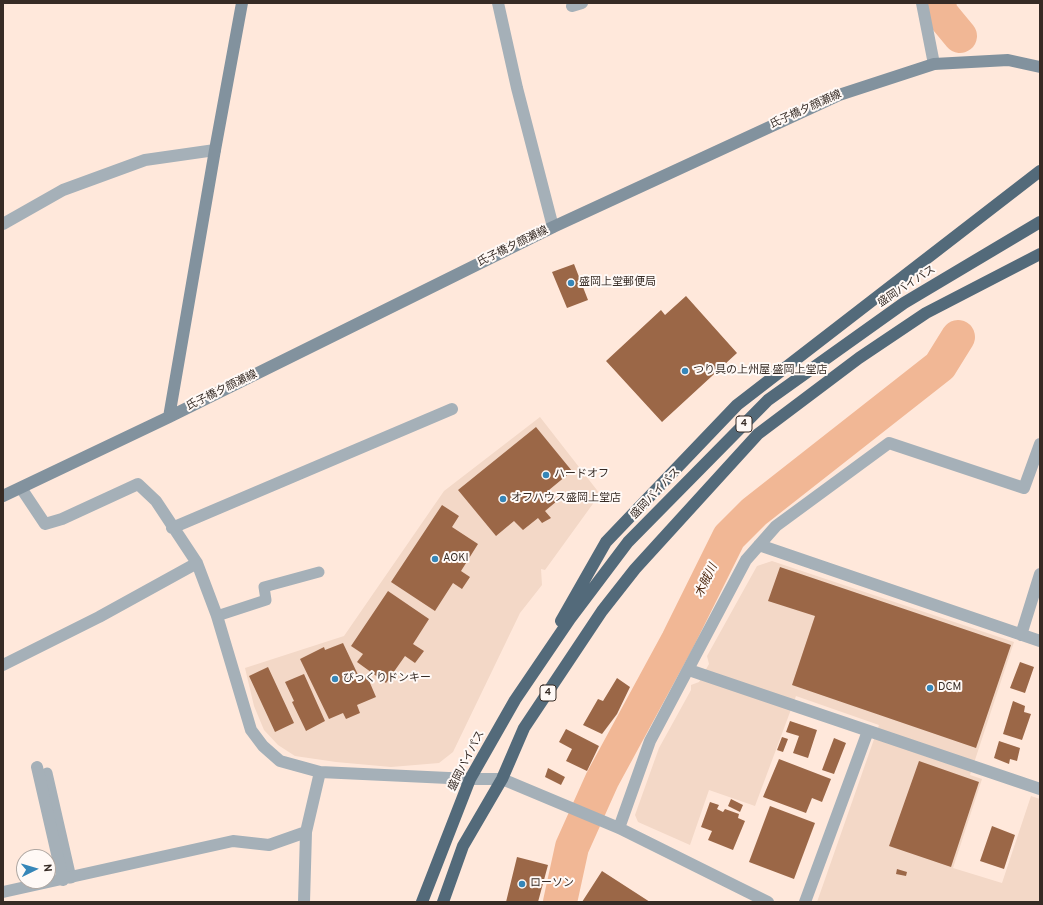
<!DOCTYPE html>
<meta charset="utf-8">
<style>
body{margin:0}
#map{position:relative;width:1043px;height:905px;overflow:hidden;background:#ffe8db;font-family:Overpass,sans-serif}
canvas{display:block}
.frame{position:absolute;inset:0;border:4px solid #362b25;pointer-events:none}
.north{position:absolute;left:16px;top:849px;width:40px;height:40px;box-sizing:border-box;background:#fff9f6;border:1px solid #afa7a2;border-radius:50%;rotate:85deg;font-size:11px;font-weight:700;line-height:16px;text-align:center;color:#362b25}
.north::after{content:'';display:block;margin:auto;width:14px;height:18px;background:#3686b8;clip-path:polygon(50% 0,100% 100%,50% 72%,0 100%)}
</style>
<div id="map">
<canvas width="1043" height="905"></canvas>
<div class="frame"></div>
<div class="north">N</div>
</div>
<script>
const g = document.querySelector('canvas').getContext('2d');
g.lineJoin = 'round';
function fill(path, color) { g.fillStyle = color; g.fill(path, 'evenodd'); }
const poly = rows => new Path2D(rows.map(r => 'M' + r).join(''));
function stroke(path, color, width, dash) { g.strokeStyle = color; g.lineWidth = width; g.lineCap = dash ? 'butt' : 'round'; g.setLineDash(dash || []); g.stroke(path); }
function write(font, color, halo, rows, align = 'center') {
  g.font = font + ' Overpass,"Noto Sans JP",sans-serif'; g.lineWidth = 4; g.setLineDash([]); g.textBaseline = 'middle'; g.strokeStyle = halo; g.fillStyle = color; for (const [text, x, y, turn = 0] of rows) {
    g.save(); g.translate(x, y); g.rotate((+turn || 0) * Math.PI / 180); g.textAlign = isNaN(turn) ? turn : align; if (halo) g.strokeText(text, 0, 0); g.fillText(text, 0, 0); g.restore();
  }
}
const built = poly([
 [540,417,600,494,545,570,541,569,542,585,520,613,453,752,439,763,391,767,336,762,295,756,278,745,264,730,254,706,245,668,344,636,444,491],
 [772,561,1014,642,970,775,982,779,953,868,1002,883,1031,796,1040,799,1040,902,817,902,879,725,796,696,755,806,709,790,690,845,638,822,635,815,659,748,691,690,691,685,699,682,709,664,707,656,757,566]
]);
const river = poly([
 [939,3,941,13,960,36],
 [560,902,572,847,602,780,678,640,729,537,754,512,940,366,958,337]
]);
const building = poly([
 [574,264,588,300,567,308,552,272],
 [686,296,737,353,662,422,606,361,661,310,665,315],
 [536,427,572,471,549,490,557,501,545,511,551,518,542,523,538,518,523,530,514,521,496,536,458,490],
 [442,505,459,516,452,527,478,544,461,571,470,577,462,589,453,583,435,611,391,582],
 [780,567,1011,645,976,748,792,685,815,616,768,601],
 [388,591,429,619,413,644,424,651,415,663,405,656,386,683,357,662,363,654,351,646],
 [343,643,360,679,367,676,376,697,357,705,360,713,346,719,343,713,329,719,300,659,324,647,325,650],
 [1020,662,1034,667,1025,693,1010,688],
 [268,667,294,723,275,732,249,676],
 [304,674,325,721,306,731,292,702,294,701,285,682],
 [617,678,630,687,617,714,602,734,583,725,598,699,603,701],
 [1013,701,1025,706,1024,712,1031,714,1022,740,1003,734],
 [790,721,817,730,808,758,793,753,799,736,786,732],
 [566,729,599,746,587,771,566,761,572,749,559,742],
 [782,737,788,739,783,752,777,750],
 [834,738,846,743,834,774,822,770],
 [999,741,1020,748,1017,761,1010,759,1009,764,994,758],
 [779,759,831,779,822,802,812,798,806,813,763,797],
 [919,761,979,782,951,867,889,846],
 [548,768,565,777,561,785,545,777],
 [731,799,743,805,740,812,728,806],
 [710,802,719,805,717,809,723,812,725,809,739,814,738,818,745,821,733,850,708,840,712,831,701,827],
 [770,806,815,823,794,879,749,862],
 [992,826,1015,835,1004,869,980,861],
 [517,857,548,865,538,902,506,902],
 [897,869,907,872,906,876,896,874],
 [602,871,650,902,582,902]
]);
const lane = poly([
 [217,616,266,600,264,587,319,572],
 [47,773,71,878]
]);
const street = poly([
 [498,3,517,88,553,227],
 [922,3,934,64],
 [572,6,582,3],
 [3,224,63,190,145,160,215,150],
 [21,488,45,524,62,519,138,484,156,501,197,563,217,616,251,730,263,746,280,761,320,772,470,779,502,779,619,828,768,902],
 [172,528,452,409],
 [759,545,1040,641],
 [1021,635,1040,574],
 [3,665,99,617,197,563],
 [689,670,1040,789],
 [37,767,63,880],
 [619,828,650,741,746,560,776,526,889,443,1024,488,1040,444],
 [3,892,233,841,269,845,306,832],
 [304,902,306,832,320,772],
 [805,902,868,731]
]);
const secondary = poly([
 [169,417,215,150,242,3],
 [3,496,169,417,553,227,839,95,934,64,1008,60,1040,67]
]);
const highway = poly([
 [561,621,606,542,737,405,1040,171],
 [422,902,470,779,515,700,570,619,628,542,768,400,904,303,1040,222],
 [443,902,463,846,502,779,524,728,602,611,635,569,758,434,859,358,926,313,1040,254]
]);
const markers = [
 [571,283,4,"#3686b8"],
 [685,371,4,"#3686b8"],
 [546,475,4,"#3686b8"],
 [503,499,4,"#3686b8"],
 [435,559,4,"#3686b8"],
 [335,679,4,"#3686b8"],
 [930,688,4,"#3686b8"],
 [522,884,4,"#3686b8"]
];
const shields = [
 [744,424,16],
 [548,693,16]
];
const shieldNames = [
 ["4",744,424],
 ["4",548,693]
];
const streetNames = [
 ["氏子橋夕顔瀬線",806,110,-24],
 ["氏子橋夕顔瀬線",513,247,-26],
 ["盛岡バイパス",907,287,-33],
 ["氏子橋夕顔瀬線",222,391,-26],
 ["盛岡バイパス",656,494,-46],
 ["盛岡バイパス",467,761,-63]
];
const poiNames = [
 ["盛岡上堂郵便局",579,283],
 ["つり具の上州屋 盛岡上堂店",693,371],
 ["ハードオフ",554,475],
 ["オフハウス盛岡上堂店",511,499],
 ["AOKI",443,559],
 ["びっくりドンキー",343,679],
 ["DCM",938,688],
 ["ローソン",530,884]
];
const waterNames = [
 ["木賊川",707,581,-64]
];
fill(built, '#f3d8c7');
stroke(river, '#f1b795', 34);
fill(building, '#9b6747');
stroke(lane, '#a5b0b8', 11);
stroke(street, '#a5b0b8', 12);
stroke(secondary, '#82929e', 12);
stroke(highway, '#536a7a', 12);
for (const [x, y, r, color] of markers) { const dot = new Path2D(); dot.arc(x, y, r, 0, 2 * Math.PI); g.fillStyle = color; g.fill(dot); stroke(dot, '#fff9f6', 1.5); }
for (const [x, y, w] of shields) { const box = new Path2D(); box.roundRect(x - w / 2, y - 8, w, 16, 3); g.fillStyle = '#fff9f6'; g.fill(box); stroke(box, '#362b25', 1); }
write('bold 10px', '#362b25', null, shieldNames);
write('11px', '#362b25', '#fff9f6', streetNames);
write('11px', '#362b25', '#fff9f6', poiNames, 'left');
write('italic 12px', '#502b12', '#fff9f6', waterNames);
</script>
